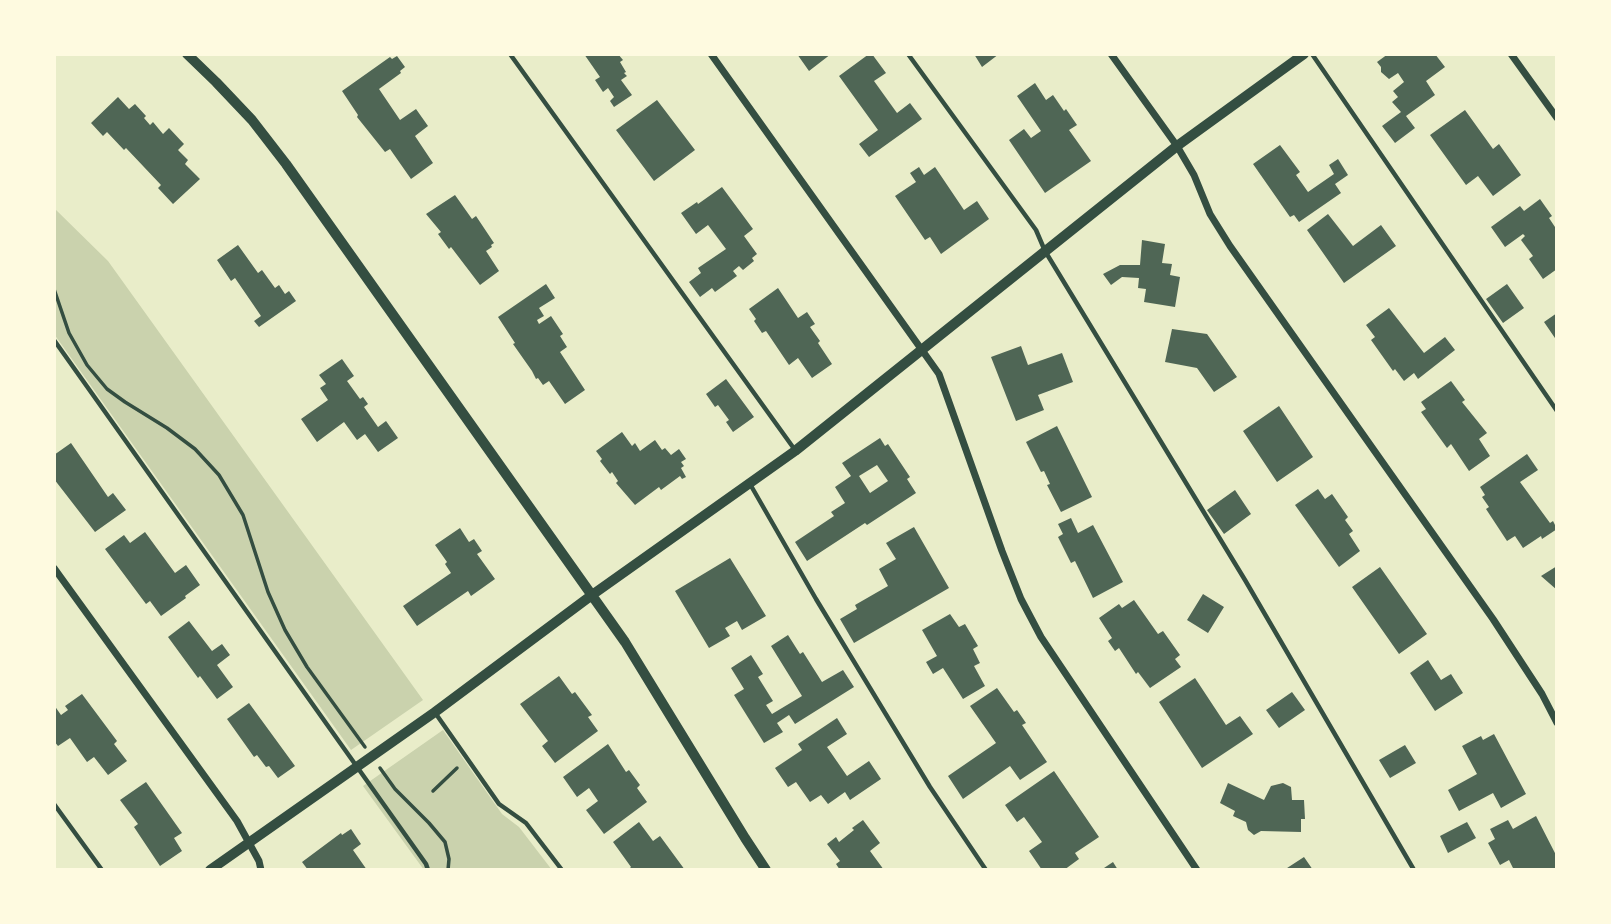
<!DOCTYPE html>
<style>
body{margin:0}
#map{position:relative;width:1611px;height:924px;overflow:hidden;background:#e9edc9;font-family:"Exo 2",sans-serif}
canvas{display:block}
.frame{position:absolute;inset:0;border:56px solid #fefae0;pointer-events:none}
</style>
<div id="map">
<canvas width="1611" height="924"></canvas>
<div class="frame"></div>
</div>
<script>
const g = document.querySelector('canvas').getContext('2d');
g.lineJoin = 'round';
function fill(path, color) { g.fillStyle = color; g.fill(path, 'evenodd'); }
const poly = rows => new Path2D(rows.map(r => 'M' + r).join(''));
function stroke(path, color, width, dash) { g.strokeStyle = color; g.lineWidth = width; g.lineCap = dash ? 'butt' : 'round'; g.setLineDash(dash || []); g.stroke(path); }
const green = poly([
 [54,208,108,261,423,700,351,750,54,334],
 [443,730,502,814,519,827,552,870,424,870,363,786]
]);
const building = poly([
 [584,54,618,54,623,60,620,62,626,72,624,73,627,76,621,80,632,95,614,107,610,101,614,97,608,88,603,92,595,80,600,77],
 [797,54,831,54,809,71],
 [869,54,872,54,886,73,874,81,897,113,910,103,922,119,869,157,859,144,878,130,839,76],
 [974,54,999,54,982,67],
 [1388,54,1435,54,1445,67,1426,81,1435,95,1406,116,1415,128,1395,143,1382,126,1401,112,1392,102,1398,97,1393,91,1404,82,1398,73,1389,79,1381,72,1381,67,1377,62],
 [397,56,405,67,400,71,401,73,379,89,400,120,416,109,428,126,415,136,433,163,411,179,390,149,385,152,357,117,358,115,342,91,390,57,392,59],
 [1035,83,1046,100,1053,95,1064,111,1066,109,1077,125,1069,130,1091,161,1045,193,1009,140,1024,129,1031,138,1041,131,1017,96],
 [118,97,129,109,135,104,146,116,144,118,150,125,153,122,163,134,169,128,184,144,178,150,188,160,185,164,200,179,173,204,158,188,161,185,126,148,124,150,107,132,103,136,91,123],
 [657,100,695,150,654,181,616,130],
 [1465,110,1493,149,1499,144,1521,175,1493,196,1478,176,1466,185,1430,135],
 [1280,145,1300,172,1296,175,1308,192,1334,174,1329,165,1338,159,1348,175,1335,184,1341,193,1299,222,1294,215,1290,217,1253,164],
 [919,167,924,175,935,167,964,210,977,201,989,219,941,254,930,237,925,240,895,196,916,182,910,173],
 [722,187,753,229,744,236,757,254,752,258,754,261,743,270,739,266,733,271,737,276,715,292,712,288,700,297,689,282,701,273,698,268,726,249,708,225,696,234,681,213,697,202,698,204],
 [455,195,472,219,476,216,494,243,491,245,492,247,486,251,499,271,480,285,451,247,449,249,438,234,441,232,426,214],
 [1540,199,1552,216,1549,218,1555,227,1557,225,1557,269,1543,279,1529,259,1533,256,1521,240,1525,236,1523,234,1505,247,1491,227,1520,206,1524,211],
 [1328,214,1353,246,1381,225,1396,246,1344,283,1307,230],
 [1142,240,1165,244,1162,263,1172,264,1170,275,1180,277,1175,307,1144,302,1146,289,1138,288,1139,278,1122,277,1111,285,1103,274,1120,265,1140,265],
 [238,245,258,273,262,270,275,288,279,285,285,294,289,291,296,301,259,327,254,321,261,316,235,278,231,281,217,260],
 [546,284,555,298,539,308,544,316,537,320,539,324,551,316,563,334,560,336,567,347,560,352,585,390,565,404,549,381,543,385,538,378,536,379,532,371,513,344,515,343,498,317],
 [1507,284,1524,308,1503,323,1486,299],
 [778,288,798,318,807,312,815,324,810,327,820,341,818,343,832,364,812,378,798,358,789,365,766,331,762,333,754,321,756,319,749,309],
 [1389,308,1424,353,1445,337,1455,350,1418,379,1414,373,1404,381,1395,369,1393,371,1371,340,1375,337,1366,325],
 [1557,313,1557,341,1544,322],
 [1172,329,1207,334,1237,377,1214,392,1197,368,1165,362],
 [1021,346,1028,365,1062,353,1073,382,1038,395,1044,410,1016,421,991,357],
 [342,359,354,376,347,381,360,399,363,397,368,404,364,407,378,427,386,421,398,438,378,452,365,434,357,440,344,422,317,442,301,419,328,400,320,388,326,384,319,375],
 [726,379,754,417,733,432,726,422,729,420,718,405,715,407,706,394],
 [1451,381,1465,400,1462,402,1487,433,1479,439,1490,456,1469,471,1451,444,1447,448,1421,412,1426,409,1421,402],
 [1279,406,1313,457,1277,482,1243,431],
 [1057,426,1092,497,1061,512,1047,485,1050,484,1044,471,1041,472,1026,442],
 [622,432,632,446,635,443,640,451,655,440,662,450,665,448,671,455,679,449,686,459,681,462,684,466,681,468,686,477,682,479,680,476,661,490,659,487,635,505,616,483,618,481,612,472,610,474,600,461,602,459,596,451],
 [880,438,885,446,888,444,910,477,907,479,916,493,867,525,865,523,807,561,795,542,834,516,831,512,845,503,835,487,851,476,842,463],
 [877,465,888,481,870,493,859,476],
 [71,443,108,497,113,493,126,510,95,532,54,479,54,455],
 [1527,454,1538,470,1520,482,1550,523,1553,521,1557,529,1542,539,1541,536,1523,548,1515,536,1507,541,1486,509,1489,507,1482,497,1485,495,1480,487],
 [1318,489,1325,499,1332,494,1348,517,1345,520,1353,531,1349,534,1360,551,1339,567,1295,505],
 [1235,490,1251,514,1224,534,1207,510],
 [1071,518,1078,533,1093,525,1123,582,1093,598,1075,561,1071,563,1058,537,1063,534,1058,524],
 [914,527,949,588,854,643,840,619,857,609,855,605,888,586,879,569,896,559,886,543],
 [460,528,469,542,474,539,482,551,477,554,495,579,471,596,468,591,417,626,403,606,451,573,445,564,447,562,435,545],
 [145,532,175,573,186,565,200,585,185,596,186,598,161,616,150,601,146,604,105,549,124,535,130,543],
 [730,558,766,616,742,630,737,621,725,628,730,636,709,648,675,591],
 [1557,566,1557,590,1541,576],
 [1380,567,1427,634,1399,654,1352,587],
 [1203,594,1224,607,1208,633,1187,620],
 [1134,600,1158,634,1163,631,1180,655,1175,659,1181,667,1150,688,1138,672,1136,674,1119,648,1115,651,1108,641,1112,638,1099,618,1119,604,1122,608],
 [950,614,959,627,965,624,978,646,973,649,980,663,974,666,985,686,963,699,943,668,933,674,926,662,937,656,922,630],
 [189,621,212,651,222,644,230,655,217,665,233,687,217,699,200,676,198,678,168,637],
 [788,635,800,654,803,652,822,682,843,670,854,687,795,724,789,715,777,723,783,732,764,743,734,695,744,689,731,668,751,655,763,674,758,677,773,701,766,705,772,714,802,696,771,646],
 [1428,660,1441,680,1451,674,1463,693,1435,711,1410,673],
 [559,676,572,694,575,692,592,715,588,717,598,731,555,763,542,746,548,741,520,704],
 [1195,678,1226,725,1240,716,1253,734,1202,768,1159,702],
 [997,688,1014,712,1017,710,1026,723,1022,725,1047,762,1020,780,1010,766,963,799,948,776,996,743,970,706],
 [1292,692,1305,710,1279,728,1266,710],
 [82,694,117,741,114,744,127,761,108,775,94,757,87,762,70,738,58,746,54,741,54,705,61,715,68,710,65,706],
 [249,703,295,766,278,778,269,766,266,767,257,755,254,757,227,719],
 [837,718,847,734,827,747,847,776,869,761,881,779,850,800,845,792,828,804,821,795,810,802,796,782,788,787,775,768,802,750,798,744],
 [1494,734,1526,794,1501,808,1493,793,1459,811,1448,790,1477,774,1462,746,1481,736,1483,740],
 [608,744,626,772,629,770,640,785,637,788,647,802,604,834,586,810,598,801,589,788,577,797,563,777],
 [1405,745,1416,763,1390,778,1379,760],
 [1054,771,1099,837,1075,853,1079,859,1064,870,1042,870,1029,851,1042,842,1024,817,1017,822,1005,805],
 [146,782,182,833,174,838,182,851,160,866,134,827,138,824,120,800],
 [1228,783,1264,800,1271,786,1283,783,1291,787,1292,800,1304,800,1305,819,1301,819,1301,832,1261,831,1254,835,1248,830,1246,822,1233,816,1235,811,1220,803],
 [1536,816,1557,857,1557,870,1514,870,1509,860,1500,865,1488,843,1495,839,1490,829,1508,820,1513,829],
 [863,820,880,843,870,851,884,870,840,870,836,864,840,861,827,844,836,837,839,842,854,830,852,828],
 [639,822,653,841,660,836,685,870,628,870,631,867,613,842],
 [1467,822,1476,838,1448,853,1440,836],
 [351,829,361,844,353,850,367,870,308,870,302,862,341,833,342,835],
 [1304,857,1313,870,1284,870],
 [1113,862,1118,870,1101,870]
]);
const path = poly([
 [54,289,69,333,87,365,107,389,125,402,167,428,195,449,219,475,243,515,268,592,285,630,307,667,365,747],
 [380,768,395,789,429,823,445,842,449,859,448,870],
 [433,791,457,768]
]);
const service = poly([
 [510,54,795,450],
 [908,54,1036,230,1045,251,1245,580,1414,870],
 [1312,54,1557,411],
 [54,340,426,864,428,870],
 [750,484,816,599,930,787,986,870],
 [436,714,499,804,526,823,562,870],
 [54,804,102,870]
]);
const minor = poly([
 [711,54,939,374,1002,551,1021,599,1041,637,1197,870],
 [1111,54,1177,146,1194,175,1210,214,1230,246,1493,619,1542,694,1557,723],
 [1511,54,1557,118],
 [54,568,237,821,259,861,261,870]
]);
const tertiary = poly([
 [187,54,216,82,252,120,286,164,625,642,745,838,766,870],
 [210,870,435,712,592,595,795,451,1177,146,1304,54]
]);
fill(green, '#cad2ad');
fill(building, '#4f6655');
stroke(path, '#344e41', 3.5);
stroke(service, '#344e41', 4.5);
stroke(minor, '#344e41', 7);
stroke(tertiary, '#344e41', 10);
</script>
